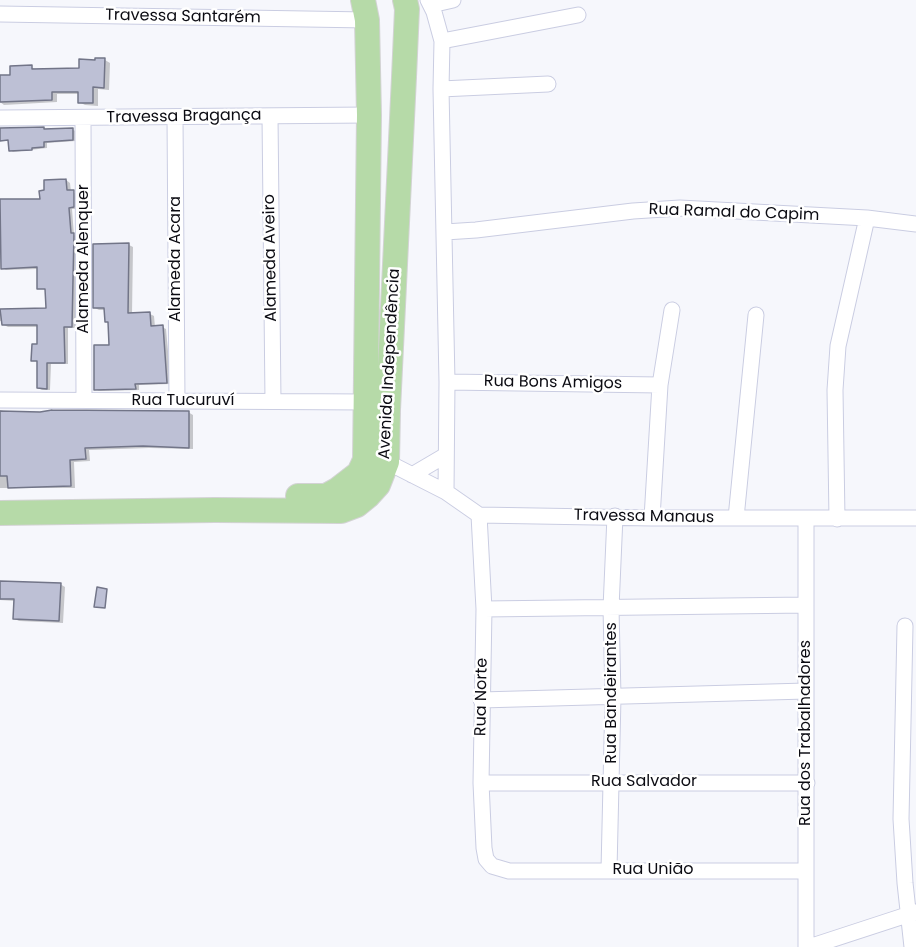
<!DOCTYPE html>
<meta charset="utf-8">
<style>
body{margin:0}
canvas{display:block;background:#f6f7fc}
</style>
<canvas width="916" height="947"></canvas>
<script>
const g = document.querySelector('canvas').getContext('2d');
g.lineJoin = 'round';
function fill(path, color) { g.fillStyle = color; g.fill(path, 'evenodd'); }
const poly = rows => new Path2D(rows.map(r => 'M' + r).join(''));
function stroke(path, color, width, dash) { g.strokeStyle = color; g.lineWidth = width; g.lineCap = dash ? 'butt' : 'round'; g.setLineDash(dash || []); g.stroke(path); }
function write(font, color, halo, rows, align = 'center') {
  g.font = font + ' Poppins,sans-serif'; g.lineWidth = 5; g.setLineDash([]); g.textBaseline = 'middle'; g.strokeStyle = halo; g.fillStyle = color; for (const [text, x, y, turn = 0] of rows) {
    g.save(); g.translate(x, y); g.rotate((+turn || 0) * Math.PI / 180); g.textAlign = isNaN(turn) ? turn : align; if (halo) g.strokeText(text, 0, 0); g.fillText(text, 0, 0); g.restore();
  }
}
const shadow = poly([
 [105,60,110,63,109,90,98,89,98,106,85,105,79,102,80,94,57,94,57,102,4,105,0,102,0,76,12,76,31,67,37,70,81,69],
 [73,130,76,131,76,141,47,143,47,148,13,152,10,150,10,141,1,140],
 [66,180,70,183,71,192,77,194,77,209,72,209,74,235,77,237,76,328,68,328,68,364,51,364,50,390,42,390,38,388,39,362,33,360,39,346,39,327,8,327,4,325,4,321,0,321,0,310,47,309,47,290,39,288,38,269,6,270,2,268,0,235,1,200,41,201],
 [129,245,133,247,132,315,150,314,154,316,155,327,162,327,166,329,171,384,139,385,139,390,99,391,95,389,110,347,110,323,106,321,106,310,99,310,95,308],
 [0,410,7,412,188,412,193,415,193,449,149,448,89,450,90,461,74,462,75,488,0,488],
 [0,583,60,584,65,587,63,623,19,621,15,619,15,601,0,600]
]);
const building = poly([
 [95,58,105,58,104,88,93,87,93,103,78,103,78,92,52,92,52,100,0,102,0,75,10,75,10,66,32,65,32,69,79,68,79,59,95,60,95,58],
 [44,127,44,129,73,128,73,140,44,142,44,147,32,148,32,150,9,151,8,140,0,141,0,128,44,127],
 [66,179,67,190,74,190,74,207,69,208,71,233,74,233,72,327,64,327,65,363,47,363,47,389,37,388,37,361,31,361,32,344,37,344,37,325,2,325,0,309,46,308,45,289,37,289,37,267,1,269,0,199,40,199,39,191,44,190,44,180,66,179],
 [129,243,128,313,150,312,151,326,163,325,167,383,135,384,136,389,94,390,94,345,109,345,108,322,105,322,104,308,93,308,93,244,129,243],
 [52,410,189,411,189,448,143,446,85,448,86,459,70,460,71,486,8,488,7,476,0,476,0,411,40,412,52,410],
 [0,581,61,583,59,621,13,619,14,599,0,599,0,581],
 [97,587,107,589,105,608,94,607,97,587]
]);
const street = poly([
 [428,0,434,12,442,41,441,89,447,382,446,492],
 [431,5,453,0],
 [0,14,367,20],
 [442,41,578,15],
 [441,89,548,84],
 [270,116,273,401],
 [175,117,177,401],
 [0,118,369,115],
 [83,118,84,400],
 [445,232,476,230,633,211,680,208,867,218,916,224],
 [447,382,660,385],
 [0,400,367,402],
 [387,462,446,492,479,515,652,518,916,518],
 [412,475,446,455],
 [479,515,484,609,481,783,484,848,486,859,492,866,509,871,805,871],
 [652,518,660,385,672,310],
 [736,518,756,315],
 [806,519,806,947],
 [837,519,835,390,838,346,867,218],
 [484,609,806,605],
 [905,626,901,819,905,883,912,947],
 [481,700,806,691],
 [481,783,807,783],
 [609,870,613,697,611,608,615,516],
 [809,947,916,912]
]);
const primary = poly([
 [298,496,326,496,337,490,359,473,365,460,369,115,367,20,363,0],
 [0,513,215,510,341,511,357,505,368,496,378,485,387,462,388,410,404,77,407,9,405,0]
]);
const streetNames = [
 ["Travessa Santarém",183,17,1],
 ["Travessa Bragança",184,117,-1],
 ["Rua Ramal do Capim",734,213,2],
 ["Alameda Aveiro",271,258,-91],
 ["Alameda Alenquer",84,259,-90],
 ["Alameda Acara",176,259,-90],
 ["Avenida Independência",390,364,-87],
 ["Rua Bons Amigos",553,383,1],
 ["Rua Tucuruví",183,401],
 ["Travessa Manaus",644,517,1],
 ["Rua Bandeirantes",612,693,-90],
 ["Rua Norte",482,697,-89],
 ["Rua dos Trabalhadores",806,733,-90],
 ["Rua Salvador",644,782],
 ["Rua União",653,870]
];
fill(shadow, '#0003');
fill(building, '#bdc0d5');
stroke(building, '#727588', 1.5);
stroke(street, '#cacde2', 17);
stroke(primary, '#d3d3d4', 26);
stroke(street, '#fff', 15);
stroke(primary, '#b6daa8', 24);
write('16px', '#0b0b12', '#fff', streetNames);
</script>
